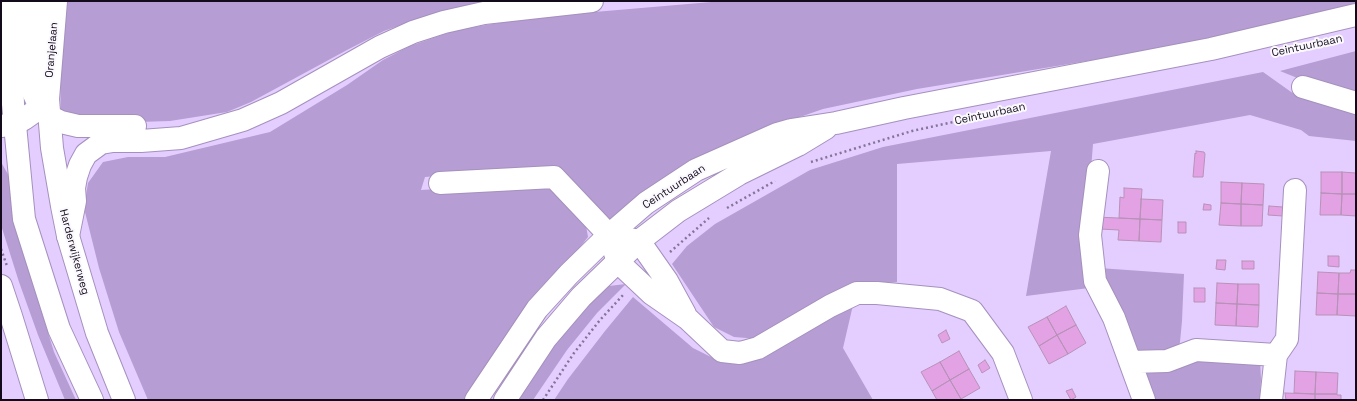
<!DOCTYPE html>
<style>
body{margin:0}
#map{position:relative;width:1357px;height:401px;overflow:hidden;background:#e4ceff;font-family:"Space Grotesk",sans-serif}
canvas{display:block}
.frame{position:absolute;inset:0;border:2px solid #130b1b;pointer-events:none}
</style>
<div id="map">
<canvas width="1357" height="401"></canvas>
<div class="frame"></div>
</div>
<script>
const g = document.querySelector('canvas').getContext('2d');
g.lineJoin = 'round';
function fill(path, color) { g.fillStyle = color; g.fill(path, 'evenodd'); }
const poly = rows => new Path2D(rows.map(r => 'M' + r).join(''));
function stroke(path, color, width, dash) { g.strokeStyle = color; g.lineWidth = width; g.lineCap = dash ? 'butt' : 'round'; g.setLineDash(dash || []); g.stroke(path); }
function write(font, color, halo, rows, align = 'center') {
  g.font = font + ' "Space Grotesk",sans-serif'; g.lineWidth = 4; g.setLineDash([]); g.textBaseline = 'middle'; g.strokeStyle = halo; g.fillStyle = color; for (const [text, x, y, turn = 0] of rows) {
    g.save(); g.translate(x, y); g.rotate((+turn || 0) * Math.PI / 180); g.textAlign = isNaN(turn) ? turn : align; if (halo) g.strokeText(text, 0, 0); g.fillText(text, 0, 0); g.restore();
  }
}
const green = poly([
 [63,1,532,1,432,16,409,22,384,31,347,50,251,102,227,112,170,121,106,123,61,114,60,77],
 [723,1,1356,1,1356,3,1325,12,1166,48,917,89,823,109,768,128,612,221,599,217,556,167,425,177,421,190,551,182,585,220,588,237,578,250,531,305,466,400,148,400,119,332,99,268,84,208,88,183,103,162,128,157,165,157,270,132,347,85,383,60,410,46,436,37,457,30,486,25,536,17],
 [1356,51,1356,99,1337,94,1280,71],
 [1263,72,1294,94,1356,111,1356,141,1309,136,1301,130,1250,115,1093,144,1085,245,1089,288,1026,296,1051,151,897,164,897,282,845,287,759,339,734,337,714,327,672,264,687,246,715,224,810,170,883,147],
 [1,162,10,178,21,244,37,297,54,352,76,400,65,400,38,335,19,282,1,225],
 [1099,268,1184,274,1182,321,1180,342,1178,350,1138,356],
 [626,284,597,313,567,350,533,400,515,400,558,337,594,294,609,286],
 [633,297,693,348,723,363,745,362,853,305,843,348,873,400,554,400,568,379,605,331],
 [1198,357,1260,360,1261,379,1260,400,1151,400,1143,369]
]);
const building = poly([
 [1196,151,1204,152,1205,154,1203,177,1193,177,1195,153,1196,154,1196,151],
 [1321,172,1342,172,1342,194,1321,193,1321,172],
 [1342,172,1356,173,1356,194,1342,194,1342,172],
 [1221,182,1242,183,1241,204,1221,203,1221,182],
 [1242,183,1264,184,1263,205,1241,204,1242,183],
 [1124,188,1142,189,1140,219,1119,218,1120,197,1124,198,1124,188],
 [1321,193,1342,194,1341,215,1320,215,1321,193],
 [1342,194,1356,194,1356,216,1341,215,1342,194],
 [1141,199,1163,200,1162,220,1140,219,1141,199],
 [1221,203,1241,204,1241,226,1219,225,1221,203],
 [1204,204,1211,205,1211,210,1203,210,1204,204],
 [1241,204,1263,205,1262,226,1241,226,1241,204],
 [1269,206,1283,207,1283,216,1268,215,1269,206],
 [1096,217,1140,219,1139,241,1118,240,1119,230,1100,229,1096,217],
 [1140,219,1162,220,1161,242,1139,241,1140,219],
 [1178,222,1186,222,1186,233,1178,233,1178,222],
 [1328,256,1339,256,1339,267,1328,266,1328,256],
 [1217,260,1226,260,1225,270,1216,269,1217,260],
 [1242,261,1254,261,1254,269,1242,269,1242,261],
 [1351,270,1356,270,1356,294,1338,294,1339,273,1350,273,1351,270],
 [1318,272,1339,273,1338,294,1317,293,1318,272],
 [1217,283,1238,284,1237,304,1216,303,1217,283],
 [1238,284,1259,284,1259,305,1237,304,1238,284],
 [1194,288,1205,288,1205,302,1194,302,1194,288],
 [1317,293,1338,294,1337,315,1316,315,1317,293],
 [1338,294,1356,294,1356,316,1337,315,1338,294],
 [1216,303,1237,304,1236,326,1215,325,1216,303],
 [1237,304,1259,305,1258,327,1236,326,1237,304],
 [1066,306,1076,325,1057,335,1047,317,1066,306],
 [1047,317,1057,335,1039,346,1028,327,1047,317],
 [1076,325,1086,343,1068,354,1057,335,1076,325],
 [946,330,950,339,942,343,938,335,946,330],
 [1057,335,1068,354,1049,364,1039,346,1057,335],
 [959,351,969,369,950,380,940,362,959,351],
 [985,360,990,368,982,373,978,365,985,360],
 [940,362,950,380,932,391,921,372,940,362],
 [969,369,980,388,961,399,950,380,969,369],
 [1295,371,1316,372,1315,394,1294,393,1295,371],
 [1316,372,1338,373,1337,394,1315,394,1316,372],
 [950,380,961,399,959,400,937,400,932,391,950,380],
 [1072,389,1076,397,1071,400,1066,391,1072,389],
 [1285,393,1315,394,1315,400,1286,400,1285,393],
 [1315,394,1337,394,1337,395,1341,395,1341,400,1315,400,1315,394]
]);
const path = poly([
 [811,162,912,131,990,114],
 [727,208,775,181],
 [1,249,7,266],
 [670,252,709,218],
 [543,400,574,353,600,320,624,294]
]);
const minor = poly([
 [1303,87,1356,103],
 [1098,171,1090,235,1095,281,1114,318,1144,400],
 [440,183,554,177,609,235,618,262,652,294,688,319,722,351,740,353,758,348,830,306,857,293,877,293,940,299,972,311,1003,353,1021,400],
 [620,237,639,241,667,281,685,314],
 [1,286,11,316,37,400],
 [1276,355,1287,339,1295,190],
 [1130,362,1167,361,1196,350,1276,355,1271,400]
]);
const major = poly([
 [3,1,3,11,12,75,13,104,24,219,59,329,92,400],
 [56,1,48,99,52,148,62,206,68,236,97,333,124,400],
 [16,34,20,1],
 [476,400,537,309,569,274,609,235,646,203,696,170,777,134,791,130,836,123,904,108,1211,49,1356,15],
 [505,400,546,338,581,297,639,241,678,211,739,174,798,145,826,128]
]);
const highway = poly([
 [19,15,30,85,38,103,49,116,61,122,78,126,135,126],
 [1,126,15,124,24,119,41,107,48,99,39,36,39,1],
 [68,236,75,201,74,188,76,177,80,165,86,154,101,143,113,141,141,141,181,138,243,120,281,103,380,47,413,32,444,22,484,13,592,1]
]);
const streetNames = [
 ["Ceintuurbaan",1307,46,-12],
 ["Oranjelaan",52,50,-85],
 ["Ceintuurbaan",990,114,-12],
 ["Ceintuurbaan",674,187,-33],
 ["Harderwijkerweg",74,252,75]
];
fill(green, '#b69dd3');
fill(building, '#e2a2e4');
stroke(building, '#b792b8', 1);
stroke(minor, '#a590be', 24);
stroke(major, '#a590be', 24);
stroke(highway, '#a590be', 24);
stroke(path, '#847496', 2.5, [2, 3]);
stroke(minor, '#fff', 22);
stroke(major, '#fff', 22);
stroke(highway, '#fff', 22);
write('11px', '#130b1b', '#fbf9fe', streetNames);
</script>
